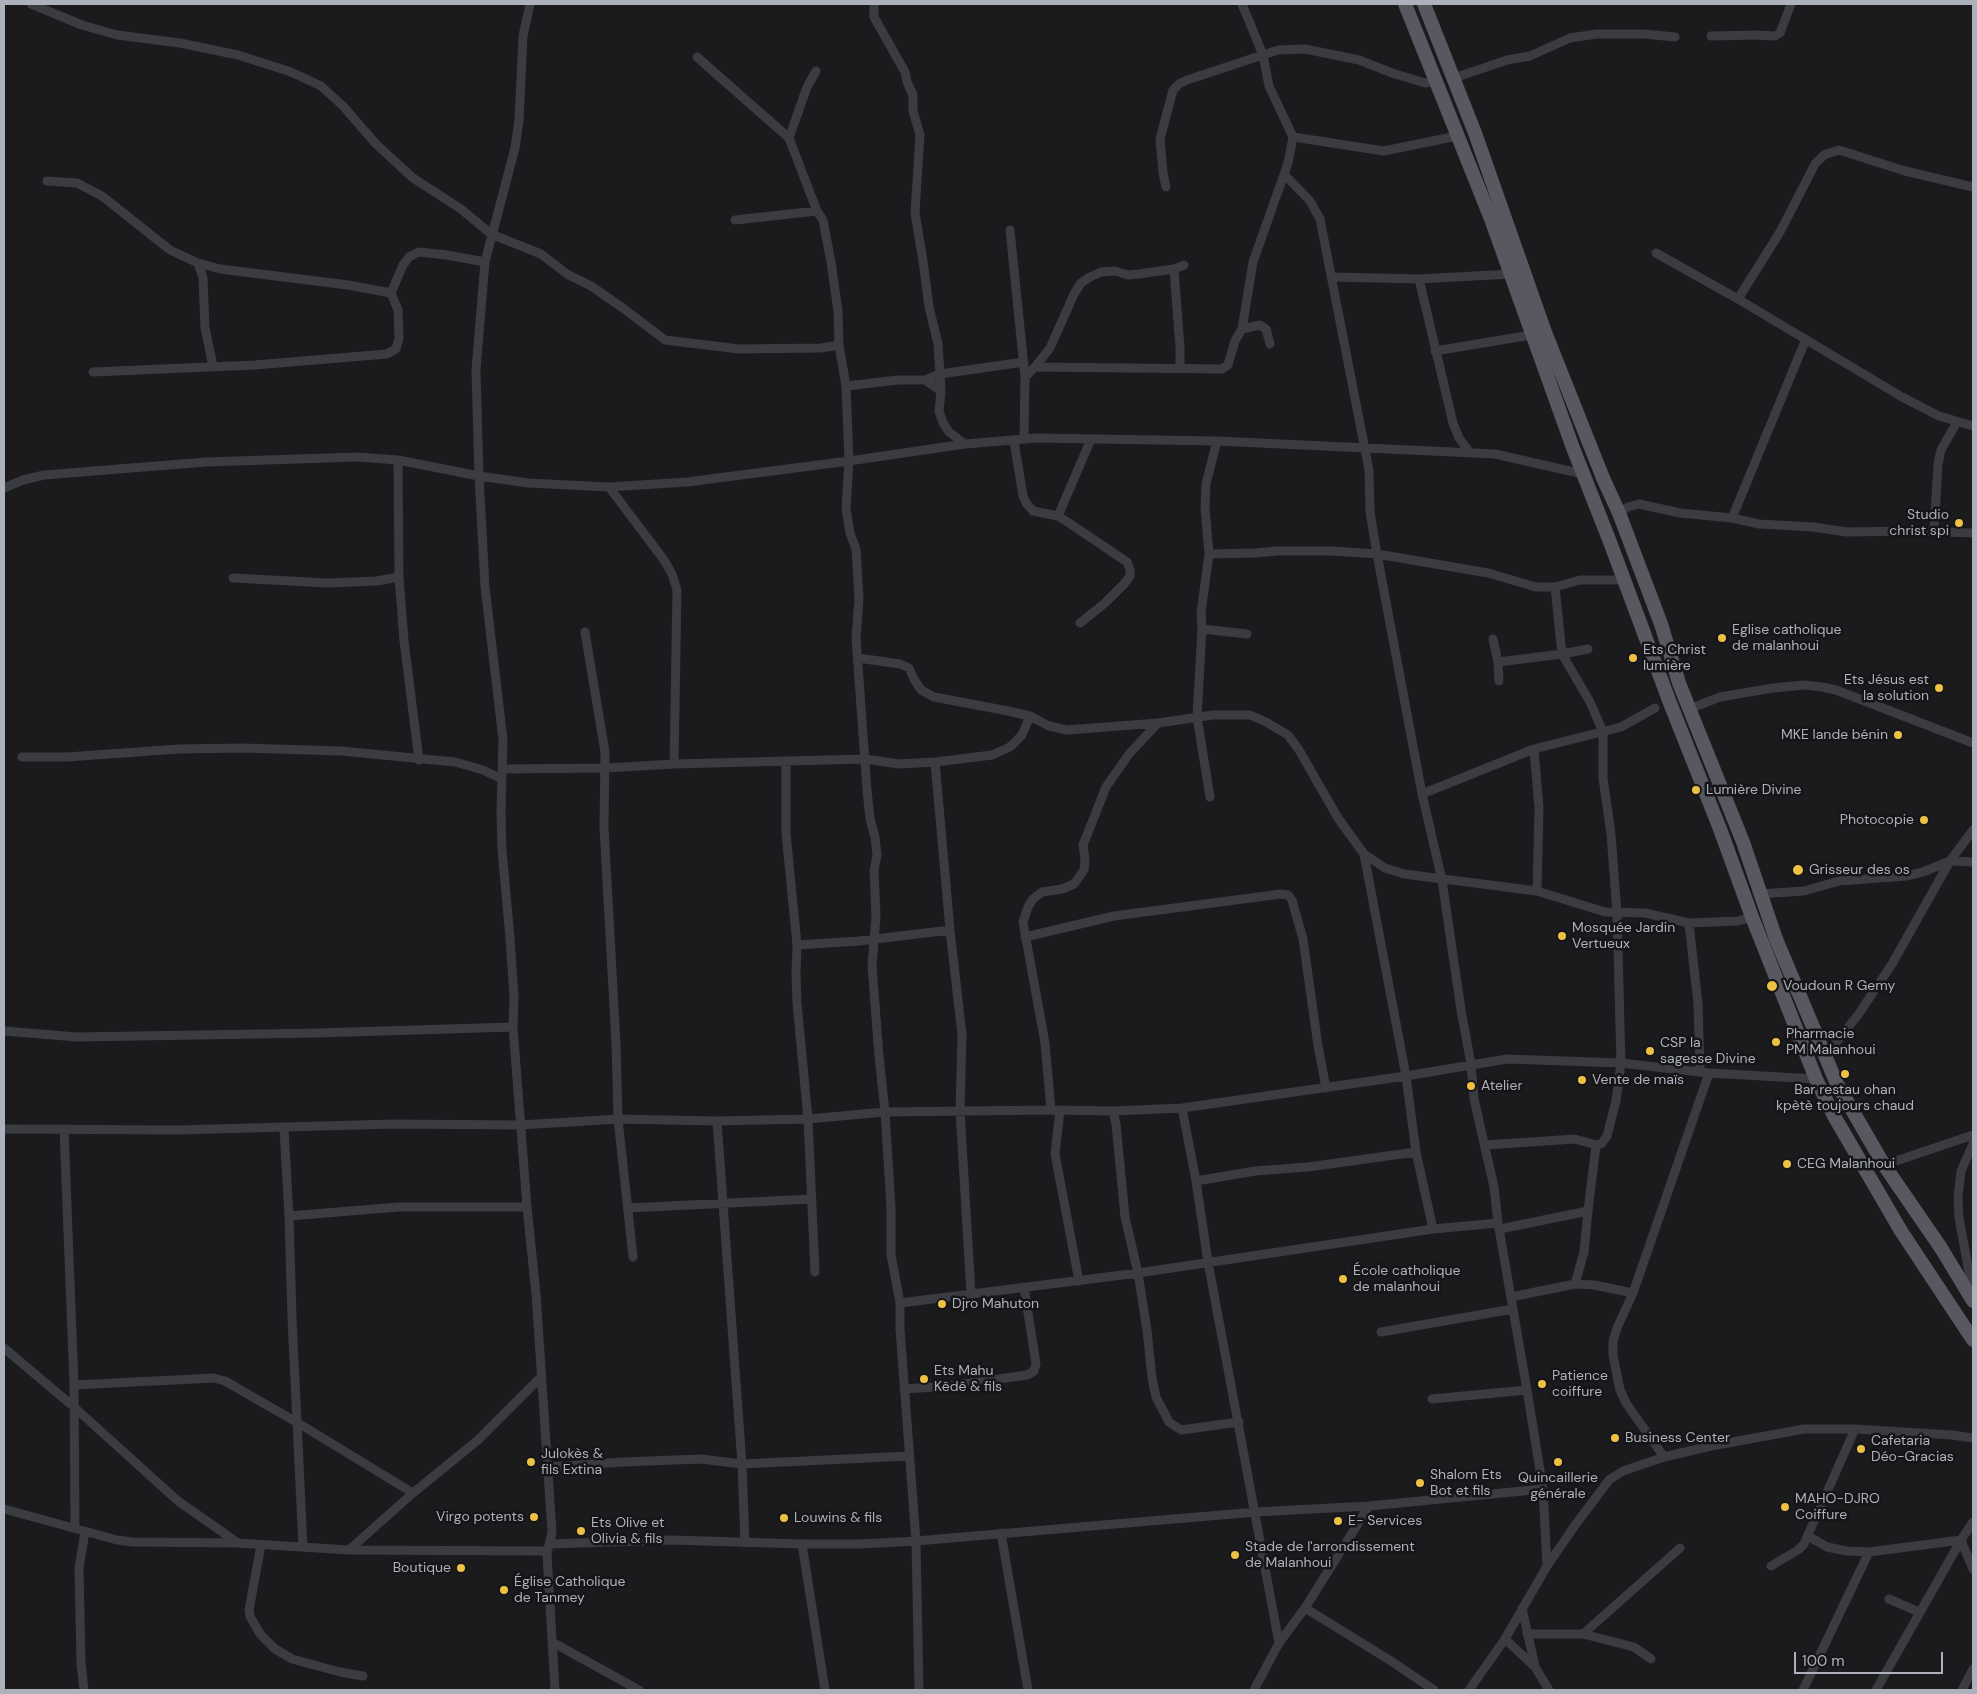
<!DOCTYPE html>
<meta charset="utf-8">
<style>
body{margin:0}
#map{position:relative;width:1977px;height:1694px;overflow:hidden;background:#1b1a1d;font-family:"DM Sans",sans-serif}
canvas{display:block}
.frame{position:absolute;inset:0;border:5px solid #adb1bc;pointer-events:none}
.scale{position:absolute;left:1794px;top:1652px;width:149px;height:22px;box-sizing:border-box;border:2px solid #adb1bc;border-top:0;padding-left:6px;font-size:15px;line-height:18px;white-space:nowrap;color:#adb1bc;-webkit-text-stroke:4px #161518;paint-order:stroke}
</style>
<div id="map">
<canvas width="1977" height="1694"></canvas>
<div class="frame"></div>
<div class="scale">100 m</div>
</div>
<script>
const g = document.querySelector('canvas').getContext('2d');
g.lineJoin = 'round';
const poly = rows => new Path2D(rows.map(r => 'M' + r).join(''));
function stroke(path, color, width, dash) { g.strokeStyle = color; g.lineWidth = width; g.lineCap = dash ? 'butt' : 'round'; g.setLineDash(dash || []); g.stroke(path); }
function write(font, color, halo, rows, align = 'center') {
  g.font = font + ' "DM Sans",sans-serif'; g.lineWidth = 5; g.setLineDash([]); g.textBaseline = 'middle'; g.strokeStyle = halo; g.fillStyle = color; for (const [text, x, y, turn = 0] of rows) {
    g.save(); g.translate(x, y); g.rotate((+turn || 0) * Math.PI / 180); g.textAlign = isNaN(turn) ? turn : align; if (halo) g.strokeText(text, 0, 0); g.fillText(text, 0, 0); g.restore();
  }
}
const minor = poly([
 [31,4,82,25,117,35,180,43,238,55,291,72,321,86,343,106,376,144,413,178,461,209,491,234,541,254,567,274,591,286,623,308,665,340,739,349,821,348,839,345,846,386,898,380,925,380,941,391,939,411,943,423,949,432,965,444],
 [530,4,523,36,519,120,515,148,485,262,476,370,479,476,485,587,503,740,501,812,502,850,510,938,514,997,513,1027,527,1207,536,1294,551,1517,552,1532,547,1554,555,1690],
 [874,4,874,17,905,72,907,82,913,95,913,111,920,135,915,213,923,261,929,307,938,344,940,374,925,380],
 [1242,4,1263,55,1269,86,1293,137,1288,163,1253,262,1242,329,1260,325,1266,329,1270,344],
 [1711,36,1756,35,1775,36,1780,33,1791,4],
 [697,57,789,138,817,211],
 [1454,78,1507,60,1530,56,1570,38,1597,34,1644,34,1675,37],
 [1293,137,1384,151,1457,136],
 [789,138,807,87,816,71],
 [1284,174,1310,201,1320,219,1369,470,1370,512,1377,554,1422,794,1442,880,1461,1010,1471,1064,1474,1099,1494,1187,1498,1223,1527,1390,1543,1489,1547,1566],
 [47,181,77,183,102,196,170,250,198,263,220,269,348,285,391,293],
 [1166,187,1163,173,1160,139,1173,90,1179,84,1187,80,1278,50,1305,49,1359,60,1392,73,1425,83,1435,81],
 [735,220,817,211,823,220,831,262,838,311,839,345],
 [1010,230,1025,377,1024,438],
 [1656,253,1738,299,1902,397,1939,416,1973,426],
 [198,263,203,278,205,328,213,366],
 [1332,277,1419,279,1511,274],
 [1419,279,1453,423,1459,438,1470,453],
 [1738,299,1780,232,1815,164,1824,155,1839,150,1905,171,1973,187],
 [1435,351,1531,335],
 [1035,367,1050,348,1074,294,1081,283,1090,277,1101,272,1115,271,1128,275,1139,274,1174,269],
 [1180,368,1180,348,1174,269,1184,265],
 [93,372,255,365,387,354,396,349,399,338,398,310,391,293,403,265,409,257,419,252,447,255,485,262],
 [1025,377,1035,367,1222,369,1228,365,1235,341,1242,329],
 [846,386,849,461,846,508,850,533,856,549,859,599,856,638,867,790,870,819,875,837,877,855,874,871,876,916,872,966,879,1056,885,1112,891,1207,891,1255,900,1303,900,1329,916,1541,919,1690],
 [941,391,940,374,1024,362],
 [1014,441,1023,496,1026,503,1033,511,1058,516,1069,523,1127,562,1130,570,1130,576,1124,584,1105,603,1080,623],
 [398,460,399,577,404,641,419,760],
 [609,487,664,560,672,574,677,590,674,764],
 [4,488,23,480,44,475,206,462,357,457,398,460,479,476,528,483,609,487,687,482,849,461,965,444,1036,438,1217,441,1495,454,1583,474],
 [1619,513,1628,507,1639,504,1680,513,1732,518,1759,524,1813,527,1847,532,1913,531,1973,533],
 [1058,516,1091,439],
 [1732,518,1806,339],
 [1934,532,1938,464,1941,450,1957,422],
 [1209,554,1256,553,1277,551,1331,551,1377,554,1488,573,1536,587,1555,587],
 [233,578,328,583,377,581,399,577],
 [1202,629,1247,634],
 [585,632,605,752,604,827,616,1043,618,1119,633,1257],
 [1493,639,1498,662],
 [858,658,900,664,909,668,914,679,921,690,934,697,1008,711,1030,716,1049,726,1067,730,1158,723,1213,715,1250,715,1266,722,1288,735,1299,750,1338,818,1364,854,1385,868,1404,874,1537,891,1605,912,1645,913,1689,923,1738,921,1752,917],
 [1499,681,1498,662,1562,654,1588,649],
 [1689,709,1720,697,1773,688,1804,685,1822,687,1836,690,1973,743],
 [1534,749,1539,808,1537,891],
 [22,757,67,757,179,749,242,748,341,751,455,762,483,770,502,779],
 [786,761,786,833,797,945,796,974,797,1003,808,1119,815,1272],
 [935,762,950,930,962,1035,960,1111,971,1294],
 [504,769,606,768,674,764,865,759,899,764,935,762,992,755,1010,747,1022,735,1030,716],
 [1422,794,1534,749,1621,727,1655,708],
 [1210,797,1197,717,1202,629,1201,613,1209,554,1205,507,1206,484,1217,441],
 [1364,854,1406,1076,1416,1152,1433,1229],
 [1760,894,1804,891,1839,881,1906,876,1923,872,1950,861,1973,862],
 [1689,923,1698,1004,1700,1071],
 [1025,937,1114,916,1281,894,1288,895,1292,900,1303,939,1318,1046,1326,1088],
 [797,945,859,941,950,930],
 [4,1031,77,1037,317,1033,513,1027],
 [1826,1055,1858,1015,1892,964,1950,861,1973,830],
 [1182,1108,1196,1181,1208,1262,1279,1643],
 [1051,1110,1045,1043,1023,922,1028,907,1033,899,1042,892,1062,889,1074,884,1084,870,1085,859,1083,845,1106,787,1129,754,1158,723],
 [1060,1110,1055,1154,1079,1281],
 [1113,1111,1116,1124,1125,1217,1138,1273,1147,1330,1152,1378,1156,1397,1169,1422,1181,1430,1239,1422],
 [717,1121,742,1464,745,1543],
 [4,1129,178,1130,394,1124,520,1125,618,1119,717,1121,808,1119,885,1112,1051,1110,1113,1111,1182,1108,1406,1076,1507,1059,1621,1063,1709,1073,1816,1079],
 [64,1129,74,1385,75,1528],
 [284,1129,289,1216,292,1318,303,1547],
 [1973,1144,1961,1171,1958,1197,1959,1218,1973,1294],
 [1485,1145,1575,1139,1596,1145,1601,1144,1607,1136,1616,1101,1621,1063,1617,913,1611,834,1603,778,1603,732,1590,702,1562,654,1555,587,1580,580,1624,580],
 [1884,1165,1973,1135],
 [1196,1181,1255,1171,1308,1167,1416,1152],
 [628,1208,812,1199],
 [289,1216,399,1207,527,1207],
 [1500,1229,1588,1211,1596,1145],
 [1575,1284,1594,1285,1633,1293],
 [1511,1297,1575,1284,1584,1252,1588,1211],
 [900,1303,1138,1273,1433,1229,1498,1223],
 [1381,1332,1513,1309],
 [4,1348,74,1407,178,1501,238,1543],
 [74,1385,214,1378,225,1381,298,1423,413,1493],
 [904,1389,950,1386,1027,1375,1034,1371,1036,1364,1024,1287],
 [1432,1399,1527,1390],
 [1664,1457,1626,1403,1620,1390,1613,1355,1613,1341,1617,1328,1633,1293,1709,1073],
 [547,1467,623,1462,701,1459,742,1464,909,1456],
 [4,1509,117,1540,133,1542,238,1543,349,1550,543,1551,547,1554],
 [1001,1533,1028,1690],
 [1808,1536,1827,1547,1847,1551,1869,1552,1961,1540,1973,1569],
 [550,1544,671,1540,802,1544,861,1544,916,1541,1256,1512,1369,1506,1543,1489],
 [802,1544,825,1690],
 [261,1545,249,1610,250,1616,260,1634,275,1649,292,1659,340,1672,363,1676],
 [349,1550,413,1493,478,1440,541,1377],
 [1771,1566,1798,1550,1804,1544,1855,1429],
 [1889,1599,1919,1612],
 [1305,1608,1391,1661,1434,1690],
 [1522,1608,1535,1667,1549,1690],
 [1527,1634,1583,1634],
 [1505,1639,1535,1667],
 [552,1642,639,1690],
 [1651,1659,1634,1647,1583,1634,1680,1548],
 [84,1690,81,1663,79,1568,85,1532],
 [1254,1690,1279,1643,1305,1608,1369,1506],
 [1469,1690,1505,1639,1547,1566,1576,1524,1609,1480,1623,1471,1664,1457,1711,1446,1804,1429,1855,1429,1952,1435,1973,1438],
 [1803,1690,1869,1552],
 [1876,1690,1961,1540,1973,1522],
 [1962,1690,1973,1669]
]);
const primary = poly([
 [1405,4,1491,219,1573,448,1610,542,1670,703,1720,829,1752,917,1816,1079,1834,1116,1901,1231,1973,1340],
 [1424,4,1475,133,1545,332,1603,478,1619,513,1661,624,1679,683,1743,842,1776,939,1837,1084,1884,1165,1941,1248,1973,1301]
]);
const markers = [
 [1959,523,5,"#edc242"],
 [1722,638,5,"#edc242"],
 [1633,658,5,"#edc242"],
 [1939,688,5,"#edc242"],
 [1898,735,5,"#edc242"],
 [1696,790,5,"#edc242"],
 [1924,820,5,"#edc242"],
 [1798,870,6,"#edc242"],
 [1562,936,5,"#edc242"],
 [1772,986,6,"#edc242"],
 [1776,1042,5,"#edc242"],
 [1650,1051,5,"#edc242"],
 [1845,1074,5,"#edc242"],
 [1582,1080,5,"#edc242"],
 [1471,1086,5,"#edc242"],
 [1787,1164,5,"#edc242"],
 [1343,1279,5,"#edc242"],
 [942,1304,5,"#edc242"],
 [924,1379,5,"#edc242"],
 [1542,1384,5,"#edc242"],
 [1615,1438,5,"#edc242"],
 [1861,1449,5,"#edc242"],
 [531,1462,5,"#edc242"],
 [1558,1462,5,"#edc242"],
 [1420,1483,5,"#edc242"],
 [1785,1507,5,"#edc242"],
 [534,1517,5,"#edc242"],
 [784,1518,5,"#edc242"],
 [1338,1521,5,"#edc242"],
 [581,1531,5,"#edc242"],
 [1235,1555,5,"#edc242"],
 [461,1568,5,"#edc242"],
 [504,1590,5,"#edc242"]
];
const poiNames = [
 ["Studio",1949,515,"right"],
 ["christ spi",1949,531,"right"],
 ["Eglise catholique",1732,630],
 ["de malanhoui",1732,646],
 ["Ets Christ",1643,650],
 ["lumière",1643,666],
 ["Ets Jésus est",1929,680,"right"],
 ["la solution",1929,696,"right"],
 ["MKE lande bénin",1888,735,"right"],
 ["Lumière Divine",1706,790],
 ["Photocopie",1914,820,"right"],
 ["Grisseur des os",1809,870],
 ["Mosquée Jardin",1572,928],
 ["Vertueux",1572,944],
 ["Voudoun R Gemy",1783,986],
 ["Pharmacie",1786,1034],
 ["PM Malanhoui",1786,1050],
 ["CSP la",1660,1043],
 ["sagesse Divine",1660,1059],
 ["Vente de maïs",1592,1080],
 ["Atelier",1481,1086],
 ["Bar restau ohan",1845,1090,"center"],
 ["kpètè toujours chaud",1845,1106,"center"],
 ["CEG Malanhoui",1797,1164],
 ["École catholique",1353,1271],
 ["de malanhoui",1353,1287],
 ["Djro Mahuton",952,1304],
 ["Ets Mahu",934,1371],
 ["Kêdê & fils",934,1387],
 ["Patience",1552,1376],
 ["coiffure",1552,1392],
 ["Business Center",1625,1438],
 ["Cafetaria",1871,1441],
 ["Déo-Gracias",1871,1457],
 ["Julokès &",541,1454],
 ["fils Extina",541,1470],
 ["Shalom Ets",1430,1475],
 ["Bot et fils",1430,1491],
 ["Quincaillerie",1558,1478,"center"],
 ["générale",1558,1494,"center"],
 ["MAHO-DJRO",1795,1499],
 ["Coiffure",1795,1515],
 ["Virgo potents",524,1517,"right"],
 ["Louwins & fils",794,1518],
 ["E- Services",1348,1521],
 ["Ets Olive et",591,1523],
 ["Olivia & fils",591,1539],
 ["Stade de l'arrondissement",1245,1547],
 ["de Malanhoui",1245,1563],
 ["Boutique",451,1568,"right"],
 ["Église Catholique",514,1582],
 ["de Tanmey",514,1598]
];
stroke(minor, '#3b3c42', 9);
stroke(primary, '#585960', 14);
for (const [x, y, r, color] of markers) { const dot = new Path2D(); dot.arc(x, y, r, 0, 2 * Math.PI); g.fillStyle = color; g.fill(dot); stroke(dot, '#161518', 2); }
write('14px', '#adb1bc', '#161518', poiNames, 'left');
</script>
